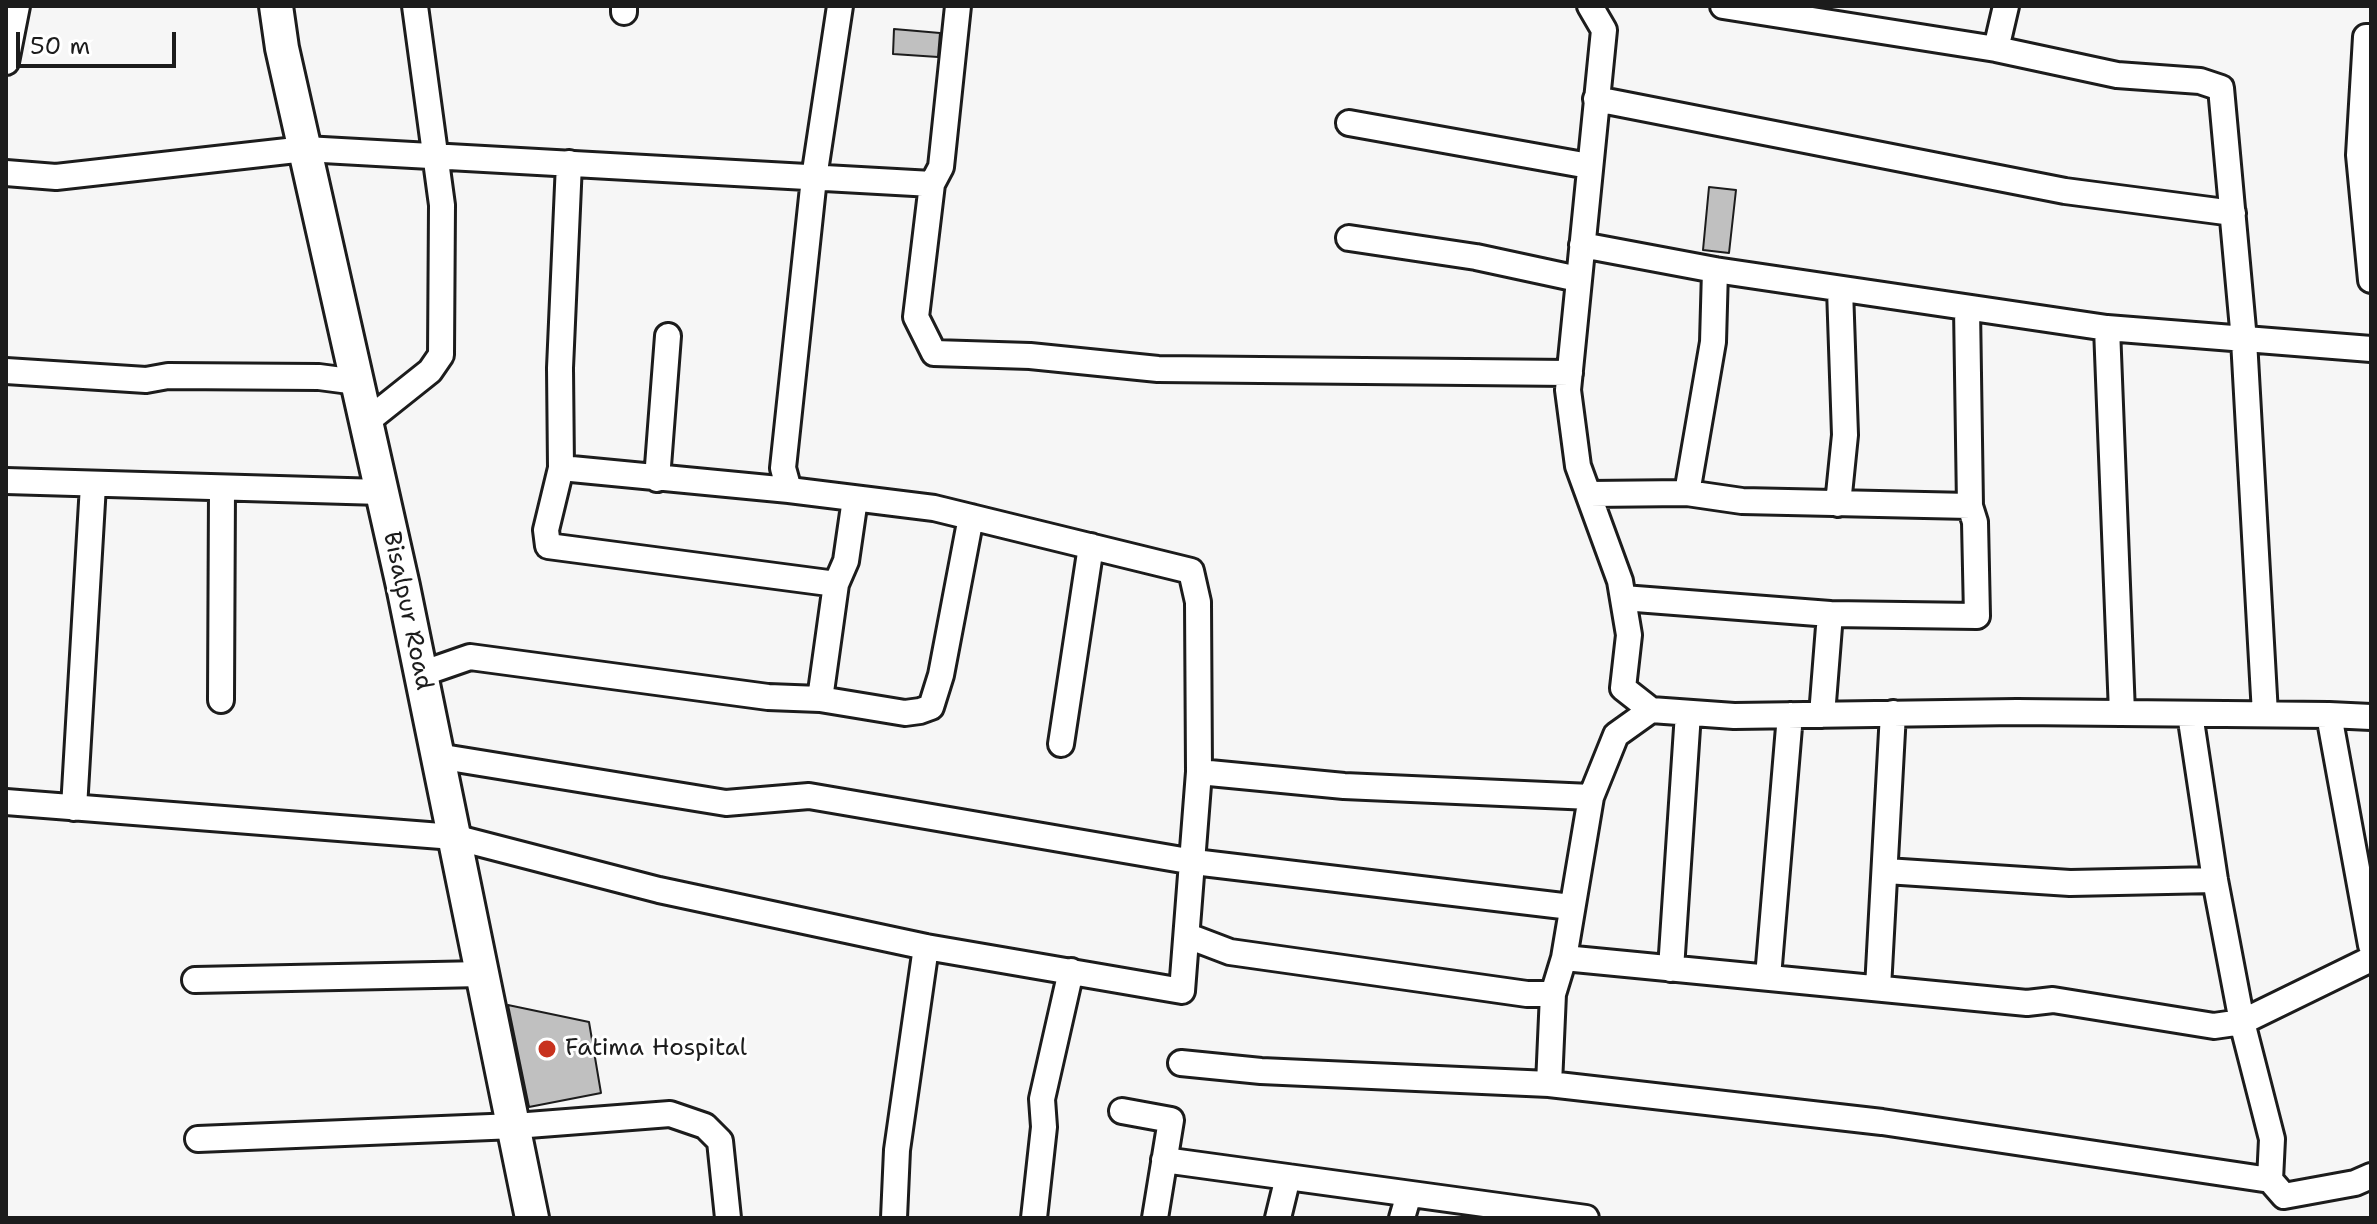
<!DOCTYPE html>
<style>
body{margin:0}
#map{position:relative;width:2377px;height:1224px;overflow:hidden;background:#f6f6f6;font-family:"Shantell Sans",sans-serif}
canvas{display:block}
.frame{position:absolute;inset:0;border:8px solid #1c1c1c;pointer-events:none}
.scale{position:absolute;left:16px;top:32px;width:160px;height:36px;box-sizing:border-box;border:4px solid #1c1c1c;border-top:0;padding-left:10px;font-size:24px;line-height:28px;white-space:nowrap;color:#1c1c1c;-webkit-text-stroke:6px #fff;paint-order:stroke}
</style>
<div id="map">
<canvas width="2377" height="1224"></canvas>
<div class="frame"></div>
<div class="scale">50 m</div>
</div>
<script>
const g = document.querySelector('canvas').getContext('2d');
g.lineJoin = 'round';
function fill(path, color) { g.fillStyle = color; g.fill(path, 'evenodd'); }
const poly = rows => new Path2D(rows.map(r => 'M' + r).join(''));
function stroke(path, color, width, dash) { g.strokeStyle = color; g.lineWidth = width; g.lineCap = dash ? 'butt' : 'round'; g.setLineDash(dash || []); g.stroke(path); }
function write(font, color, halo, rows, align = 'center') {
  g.font = font + ' "Shantell Sans",sans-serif'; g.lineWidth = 6; g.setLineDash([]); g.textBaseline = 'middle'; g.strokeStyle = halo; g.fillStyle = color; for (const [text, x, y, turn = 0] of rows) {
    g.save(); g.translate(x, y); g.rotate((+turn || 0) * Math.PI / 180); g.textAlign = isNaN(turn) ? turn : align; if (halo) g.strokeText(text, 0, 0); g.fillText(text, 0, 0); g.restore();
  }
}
const building = poly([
 [894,29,940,33,938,57,893,54,894,29],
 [1709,187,1736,190,1729,253,1703,250,1709,187],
 [508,1005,589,1022,601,1093,529,1107,508,1005]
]);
const minor = poly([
 [624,6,624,12],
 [958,6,941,167,932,184,916,317,934,353,1030,356,1158,369,1570,373],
 [1590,6,1604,30,1568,390,1578,466,1620,581,1629,635,1623,688,1651,710,1734,716,2017,712,2329,715,2371,945],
 [1723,6,1996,49,2117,75,2200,81,2221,88,2244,340,2265,714],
 [2371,37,2366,37,2359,155,2371,280],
 [1996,49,2006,6],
 [6,62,17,6],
 [1596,99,2065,191,2233,213],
 [1349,123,1589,166],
 [569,163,560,368,561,468,546,530,548,546,836,584],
 [6,173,56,177,305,149,932,184],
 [1349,238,1476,257,1578,279],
 [1582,245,1715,270,2107,328,2371,349],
 [2107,328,2122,713],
 [6,371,146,380,168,376,319,377,357,382],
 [366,422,430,371,441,355,442,205,415,6],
 [657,479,668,336],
 [6,481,381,492],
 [789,490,783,468,814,178,840,6],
 [1687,493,1713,342,1715,270],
 [1589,494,1687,493,1742,501,1970,506],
 [1838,504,1845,435,1840,289],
 [1623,598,1830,614,1977,616,1975,522,1970,506,1967,308],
 [421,674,470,657,768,697,820,699,905,713,920,711,931,707,941,675,971,517],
 [820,699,836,584,846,561,855,499],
 [221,700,222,489],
 [2190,714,2215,880,2242,1022,2272,1139,2270,1180],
 [1822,715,1830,614],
 [2329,715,2371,717],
 [1061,744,1091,546],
 [437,756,726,803,809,796,1194,862,1571,907],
 [1199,772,1344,786,1591,797],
 [6,802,454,837,659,890,926,947,1182,991,1199,772,1198,602,1191,571,934,508,789,490,561,468],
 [74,808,93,485],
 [1886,871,2070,883,2215,880],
 [1188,936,1230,952,1527,994,1553,994],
 [1564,958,2027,1003,2053,1000,2214,1026,2242,1022,2371,959],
 [1671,969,1688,713],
 [1768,977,1790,715],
 [195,980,482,974],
 [1878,988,1893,713],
 [1181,1063,1261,1071,1549,1084,1882,1122,2270,1180,2284,1196,2355,1183,2371,1176],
 [1549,1084,1553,994,1564,958,1591,797,1616,735,1651,710],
 [1122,1111,1171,1120,1155,1218],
 [198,1139,515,1126,670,1114,705,1126,720,1141,728,1218],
 [1164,1160,1586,1218],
 [894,1218,897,1150,926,947],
 [1034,1218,1044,1127,1042,1099,1071,971],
 [1278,1218,1288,1177],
 [1402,1218,1409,1194]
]);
const major = poly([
 [276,6,282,48,403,586,532,1218]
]);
const markers = [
 [547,1049,10,"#c8321e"]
];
const streetNames = [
 ["Bisalpur Road",407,611,78]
];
const poiNames = [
 ["Fatima Hospital",565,1049]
];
fill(building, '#c0c0c0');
stroke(building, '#1c1c1c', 2);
stroke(minor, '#1c1c1c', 30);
stroke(major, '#1c1c1c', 38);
stroke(minor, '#fff', 24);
stroke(major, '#fff', 32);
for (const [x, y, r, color] of markers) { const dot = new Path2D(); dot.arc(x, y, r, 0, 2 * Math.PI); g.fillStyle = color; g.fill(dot); stroke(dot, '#fff', 3); }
write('24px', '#1c1c1c', '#fff', streetNames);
write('24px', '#1c1c1c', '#fff', poiNames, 'left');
</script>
